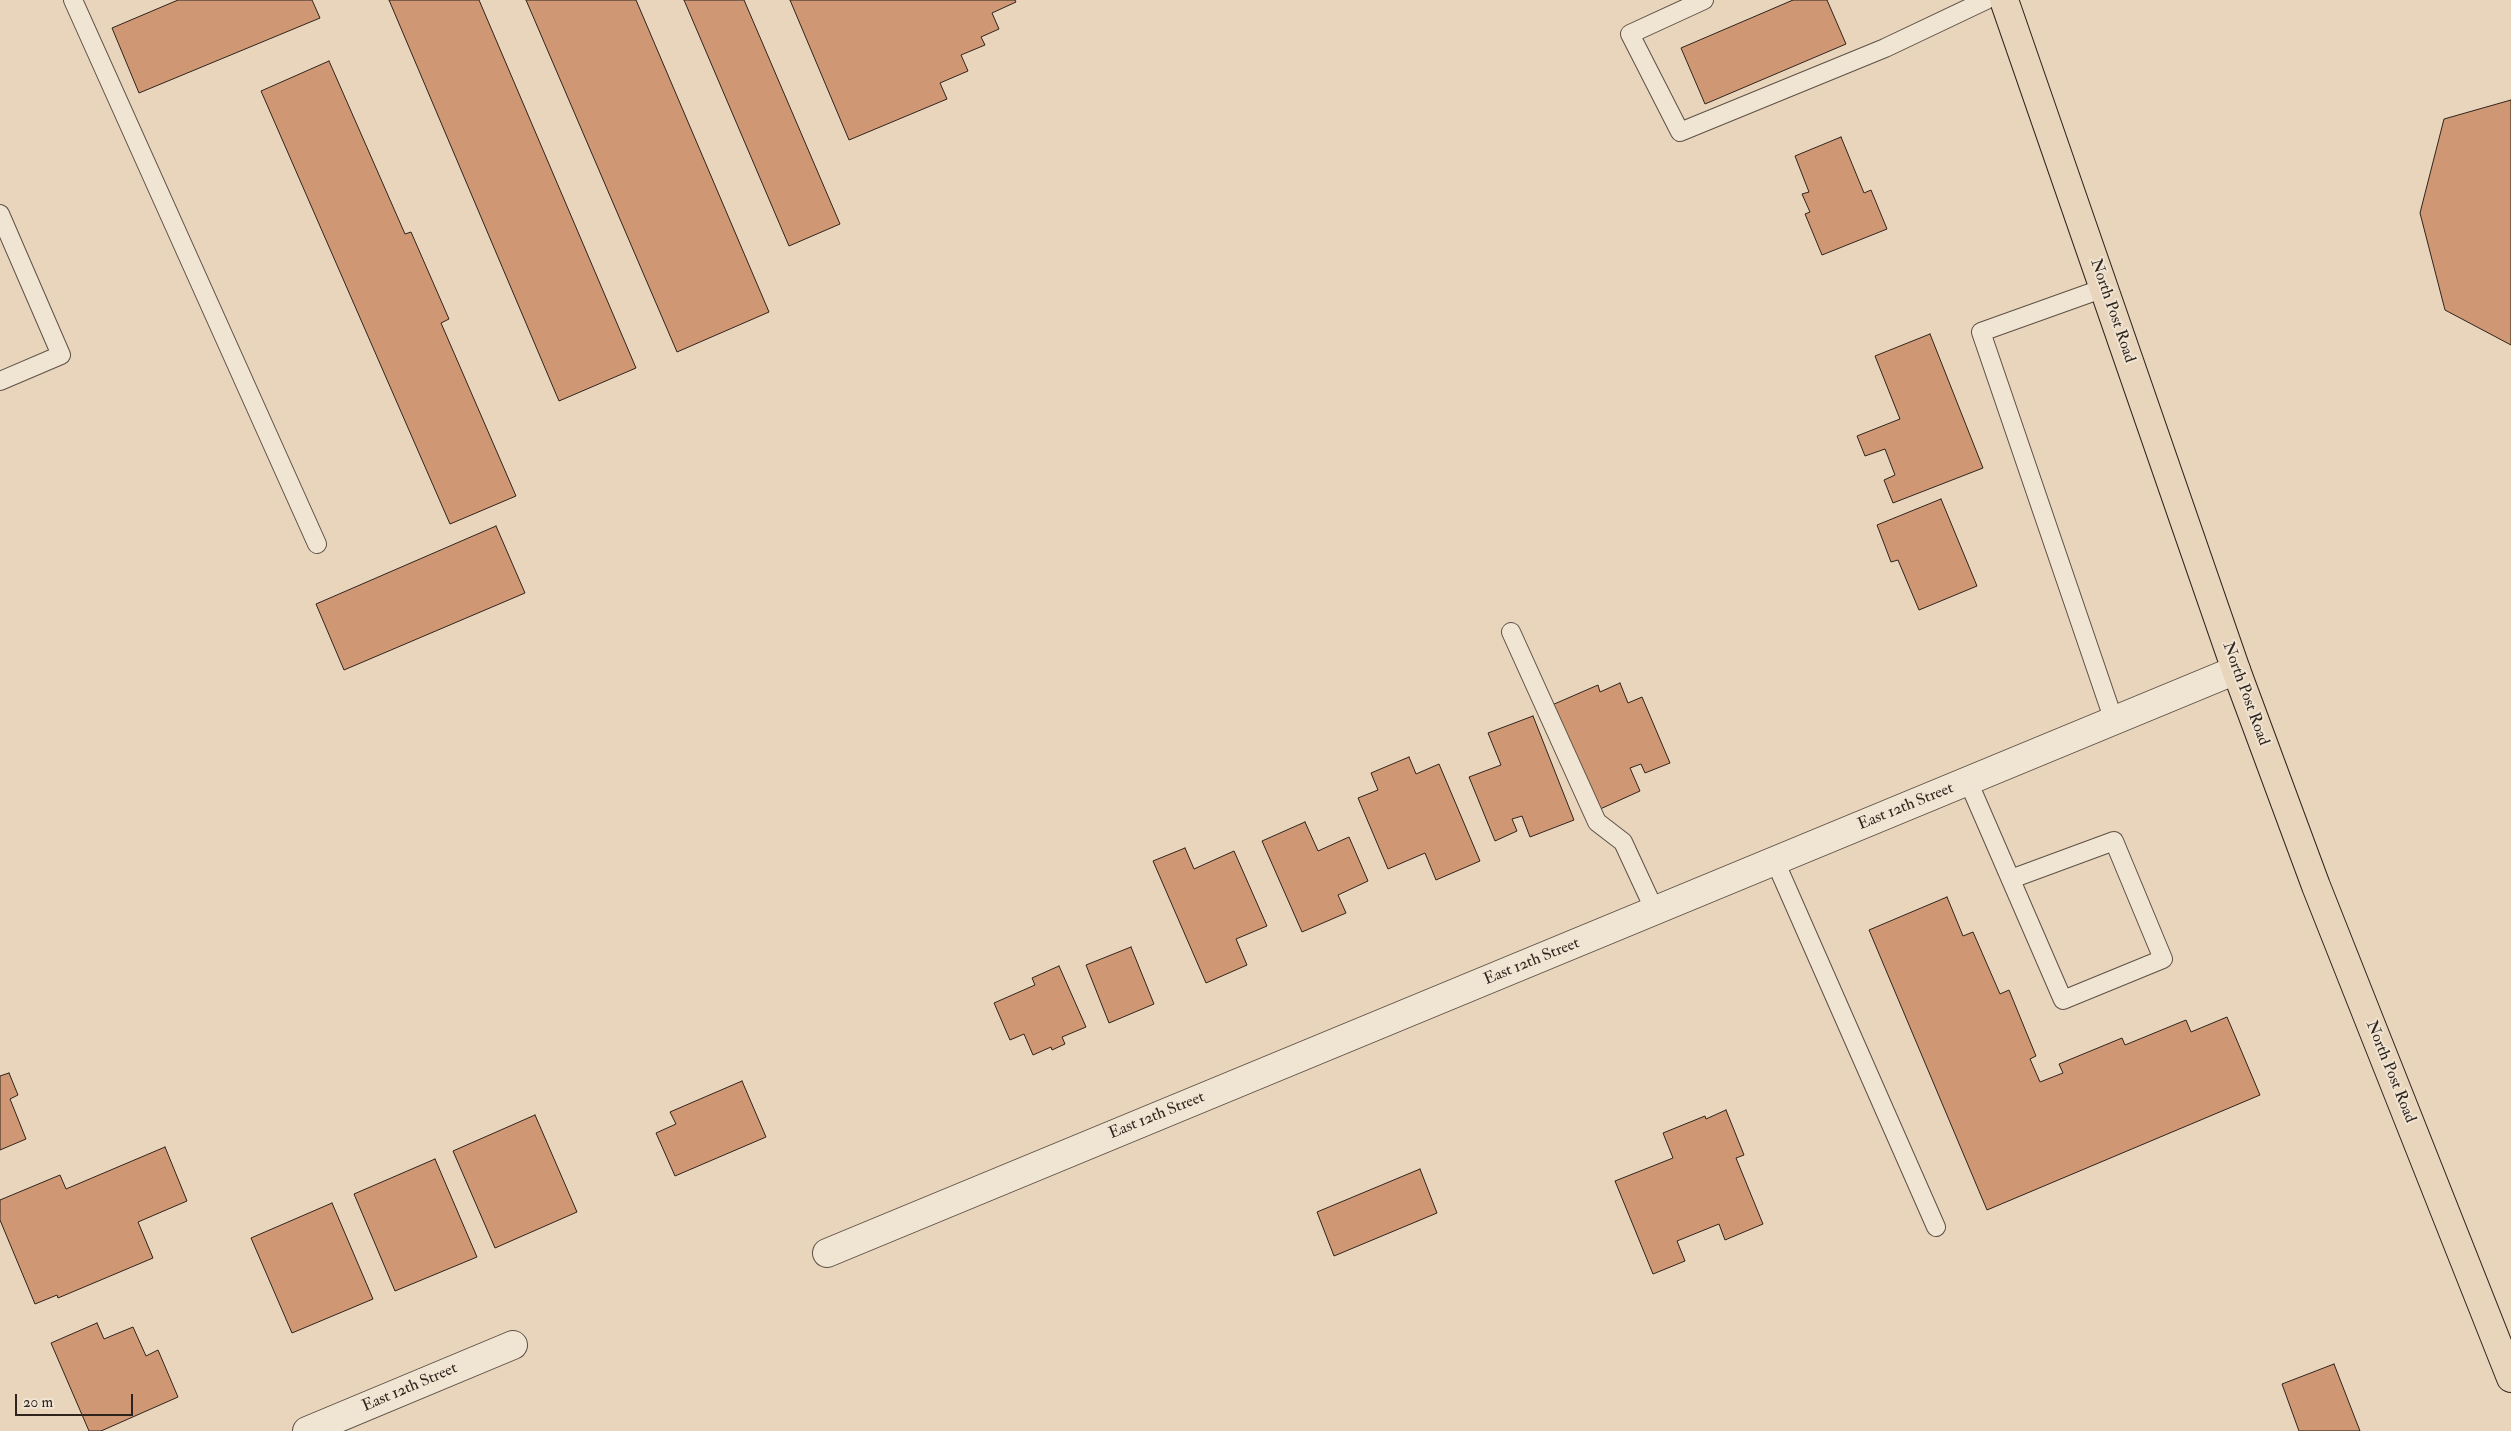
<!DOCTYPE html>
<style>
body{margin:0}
#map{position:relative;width:2511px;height:1431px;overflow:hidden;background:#e8d5bc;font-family:"IM FELL Double Pica",serif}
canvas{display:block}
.scale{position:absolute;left:15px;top:1394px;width:118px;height:22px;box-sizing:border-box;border:2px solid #2f241d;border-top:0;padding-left:6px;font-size:15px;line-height:18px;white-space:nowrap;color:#2f241d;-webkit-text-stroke:4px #f0e4d3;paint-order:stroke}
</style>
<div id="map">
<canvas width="2511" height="1431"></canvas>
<div class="scale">20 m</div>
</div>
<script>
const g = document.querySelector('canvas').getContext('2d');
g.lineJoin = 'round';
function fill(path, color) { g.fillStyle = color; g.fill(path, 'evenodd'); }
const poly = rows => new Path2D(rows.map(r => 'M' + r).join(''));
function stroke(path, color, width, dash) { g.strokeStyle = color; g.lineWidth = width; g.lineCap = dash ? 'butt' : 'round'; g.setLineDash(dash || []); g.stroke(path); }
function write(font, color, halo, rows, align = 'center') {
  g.font = font + ' "IM FELL Double Pica",serif'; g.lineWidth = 4; g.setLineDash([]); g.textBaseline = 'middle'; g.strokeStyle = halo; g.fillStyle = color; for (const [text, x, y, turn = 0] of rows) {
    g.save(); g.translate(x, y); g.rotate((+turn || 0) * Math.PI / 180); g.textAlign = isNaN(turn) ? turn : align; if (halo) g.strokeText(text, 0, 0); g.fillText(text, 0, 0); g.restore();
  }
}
const building = poly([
 [178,0,312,0,320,18,139,93,112,28,178,0],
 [389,0,479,0,636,368,559,401,389,0],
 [526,0,636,0,769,312,677,352,526,0],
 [684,0,744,0,840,224,789,246,684,0],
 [790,0,1015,0,1016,2,992,13,999,29,981,37,985,45,961,55,968,71,940,83,947,99,849,140,790,0],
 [1793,0,1827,0,1846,44,1705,104,1681,48,1793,0],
 [329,61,405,234,411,232,449,319,441,323,516,496,450,524,261,91,329,61],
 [2511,100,2511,345,2445,310,2420,213,2444,119,2511,100],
 [1841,137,1864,193,1871,190,1887,229,1822,255,1805,214,1810,212,1802,194,1809,192,1795,156,1841,137],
 [1930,334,1983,468,1893,503,1884,480,1895,475,1885,449,1865,456,1857,436,1900,419,1875,356,1930,334],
 [1941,499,1977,586,1919,610,1898,560,1891,562,1877,525,1941,499],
 [496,526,525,593,344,670,316,604,496,526],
 [1620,683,1628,703,1642,697,1670,763,1645,773,1641,764,1630,768,1640,791,1598,810,1552,705,1598,685,1600,692,1620,683],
 [1533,716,1574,820,1530,837,1522,816,1512,819,1517,831,1495,841,1469,777,1501,765,1488,733,1533,716],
 [1409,757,1416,774,1439,764,1480,861,1436,880,1425,853,1388,869,1358,798,1378,790,1371,773,1409,757],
 [1305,822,1318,851,1349,837,1368,881,1338,895,1346,913,1302,932,1262,841,1305,822],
 [1185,848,1194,869,1234,851,1267,926,1236,939,1247,965,1206,983,1153,861,1185,848],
 [1947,897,1963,936,1973,932,2000,994,2009,990,2036,1056,2030,1059,2040,1082,2063,1073,2059,1064,2122,1038,2125,1045,2186,1020,2191,1032,2227,1017,2260,1095,1987,1210,1869,930,1947,897],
 [1131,947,1154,1004,1109,1023,1086,965,1131,947],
 [1059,966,1086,1027,1062,1037,1065,1044,1052,1050,1051,1047,1033,1055,1024,1034,1010,1040,994,1003,1035,985,1032,978,1059,966],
 [9,1073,18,1095,10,1099,26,1139,0,1150,0,1076,9,1073],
 [742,1081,766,1137,675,1176,656,1133,676,1124,670,1112,742,1081],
 [1726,1110,1744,1155,1736,1158,1763,1224,1725,1240,1719,1224,1677,1241,1685,1261,1653,1274,1615,1181,1673,1158,1663,1133,1705,1116,1706,1119,1726,1110],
 [535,1115,577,1212,495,1248,453,1151,535,1115],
 [165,1147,187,1201,138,1222,153,1258,58,1298,57,1295,35,1304,0,1220,0,1200,60,1175,66,1189,165,1147],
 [435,1159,477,1257,395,1291,354,1194,435,1159],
 [1420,1169,1437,1213,1334,1256,1317,1212,1420,1169],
 [332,1203,373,1299,292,1333,251,1238,332,1203],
 [97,1323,104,1339,133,1327,146,1356,158,1350,178,1397,101,1431,89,1431,51,1343,97,1323],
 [2334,1364,2360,1431,2299,1431,2282,1384,2334,1364]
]);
const service = poly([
 [73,0,317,544],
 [1704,0,1630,34,1680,132,1885,48,1986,0],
 [0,214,61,355,0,381],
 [2104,288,1981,332,2114,721],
 [1511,632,1597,822,1623,842,1655,911],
 [1968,781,2063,1000,2163,959,2114,841,2011,879],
 [1775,861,1936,1227]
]);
const minor = poly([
 [827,1253,2236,670],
 [307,1431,513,1345]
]);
const primary = poly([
 [2004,0,2236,670,2316,886,2511,1378]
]);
const streetNames = [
 ["North Post Road",2112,311,71],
 ["North Post Road",2245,694,70],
 ["East 12th Street",1906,807,-22],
 ["East 12th Street",1532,962,-22],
 ["North Post Road",2390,1072,68],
 ["East 12th Street",1157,1116,-22],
 ["East 12th Street",410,1388,-23]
];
fill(building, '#cf9773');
stroke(building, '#2f241d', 1);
stroke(service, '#5d5045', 20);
stroke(minor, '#5d5045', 30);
stroke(primary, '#2f241d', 30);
stroke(service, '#f0e4d3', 18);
stroke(minor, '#f0e4d3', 28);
stroke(primary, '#e8d5bc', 28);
write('16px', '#2f241d', '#f0e4d3', streetNames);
</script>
